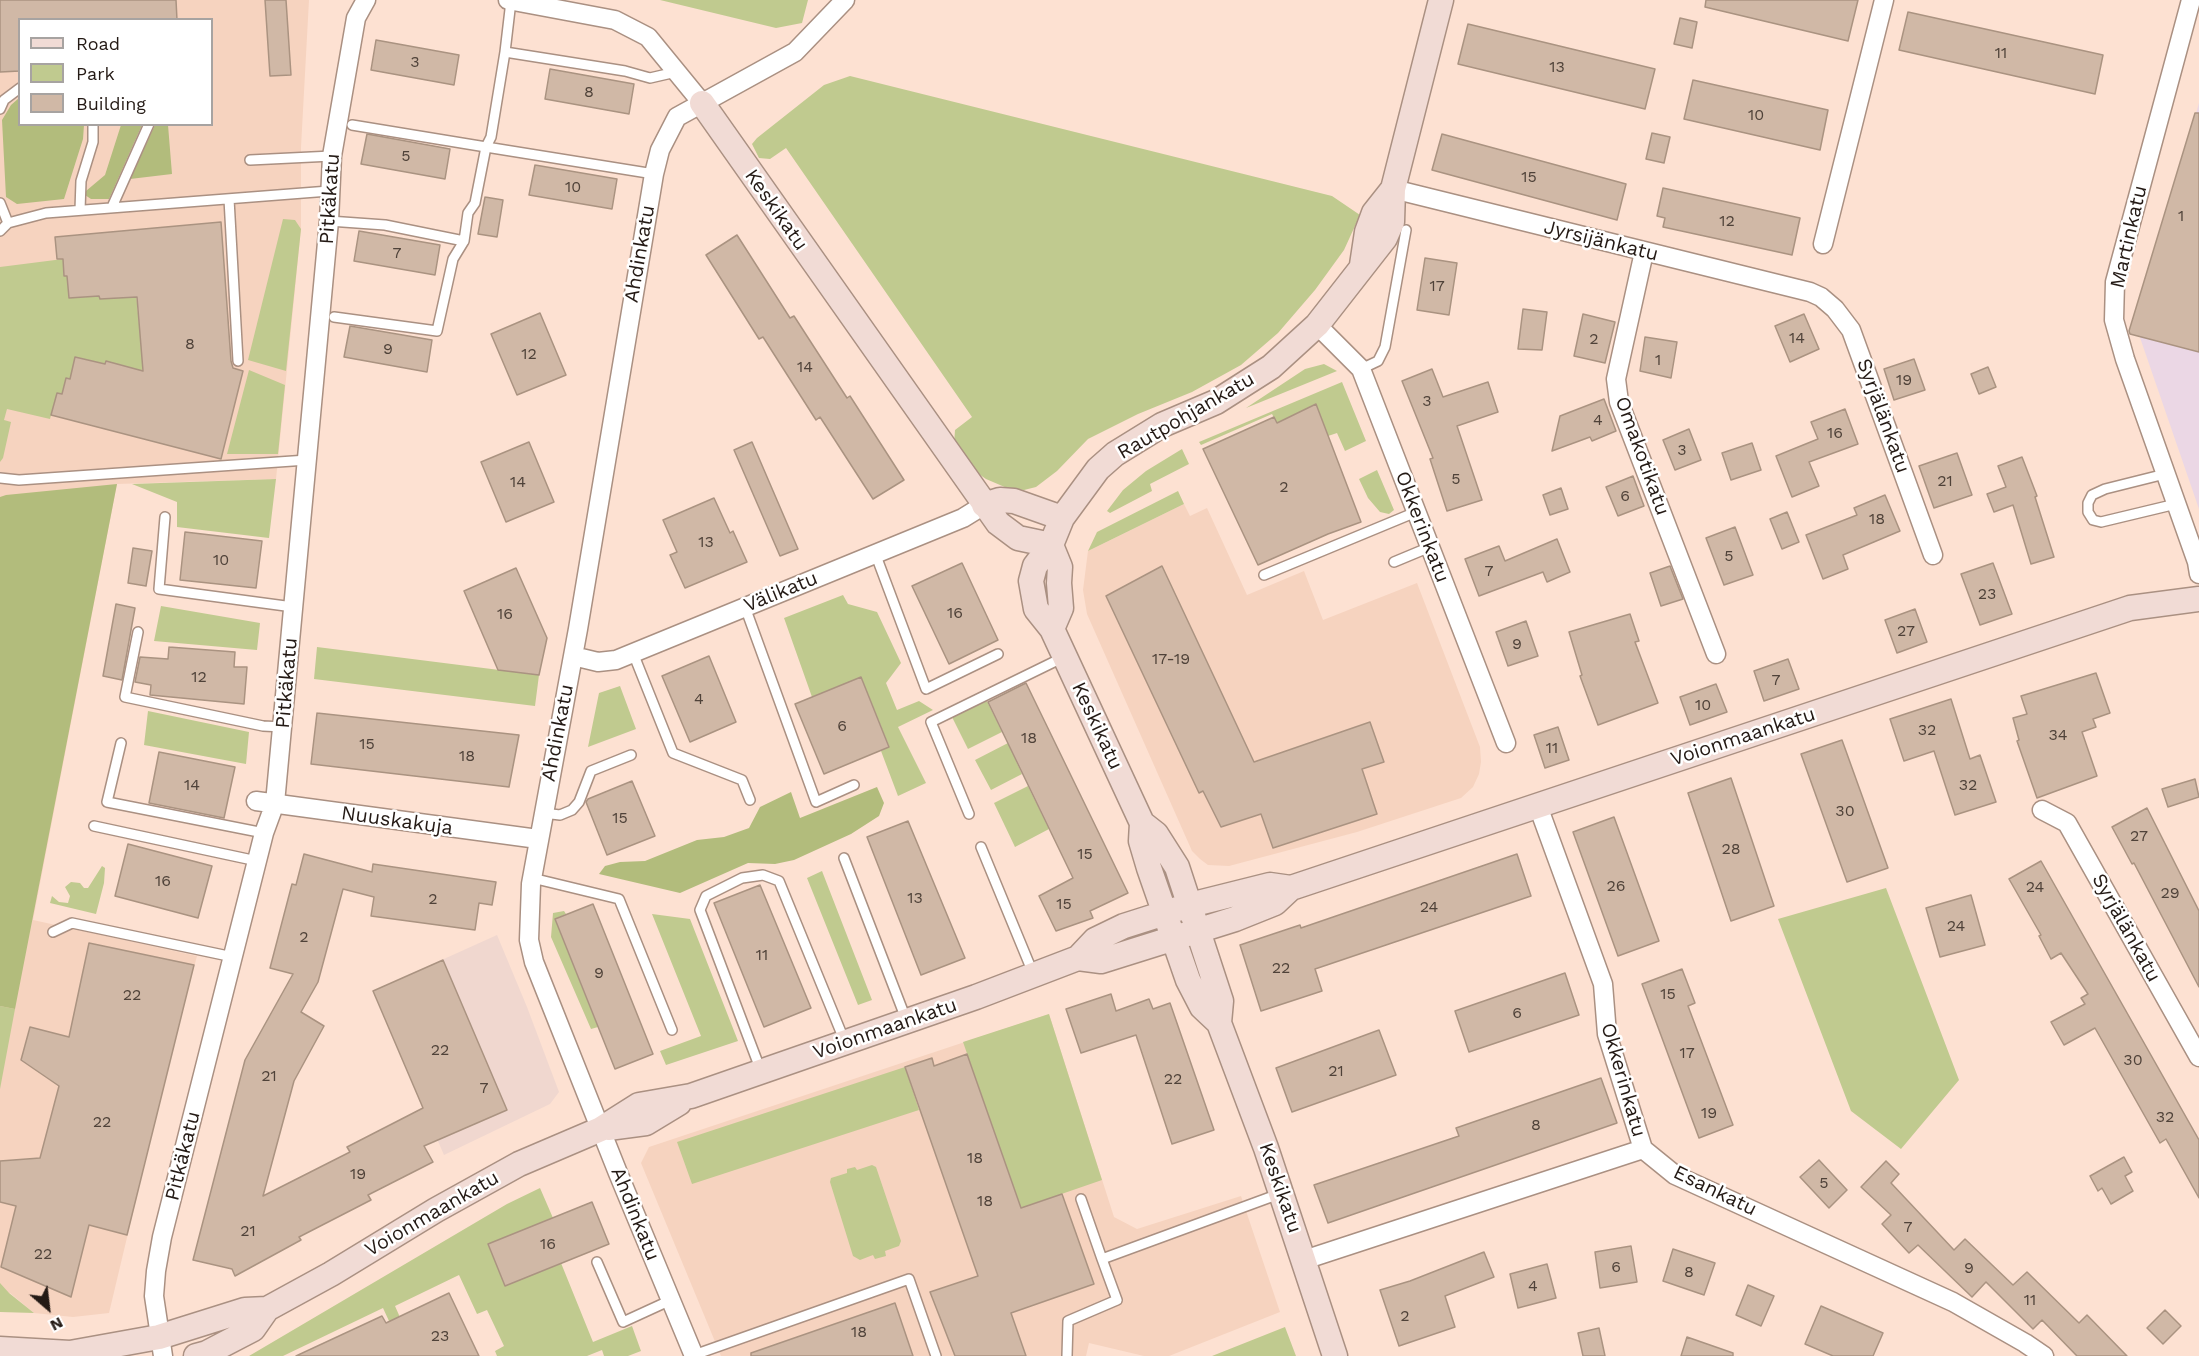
<!DOCTYPE html>
<meta charset="utf-8">
<style>
body{margin:0}
#map{position:relative;width:2199px;height:1356px;overflow:hidden;background:#fde1d2;font-family:"Work Sans",sans-serif}
canvas{display:block}
.legend{position:absolute;left:18px;top:18px;width:195px;height:108px;box-sizing:border-box;background:#fff;border:2px solid #a7a3a1;margin:0;padding:8px 10px;list-style:none;font-size:18px;color:#241a15}
.legend li{display:flex;align-items:center;gap:12px;height:30px}
.legend b{width:30px;border:2px solid #a7a3a1}
.north{position:absolute;left:18px;top:1278px;width:60px;height:60px;-webkit-text-stroke:4px #fff;paint-order:stroke;rotate:152deg;font-size:16px;font-weight:700;line-height:24px;text-align:center;color:#241a15}
.north::after{content:'';display:block;margin:auto;width:21px;height:27px;background:#241a15;clip-path:polygon(50% 0,100% 100%,50% 72%,0 100%)}
</style>
<div id="map">
<canvas width="2199" height="1356"></canvas>
<ul class="legend">
<li><b style="height:8px;background:#f1dbd5"></b>Road</li>
<li><b style="height:16px;background:#c0ca8f"></b>Park</li>
<li><b style="height:16px;background:#d0b8a6"></b>Building</li>
</ul>
<div class="north">N</div>
</div>
<script>
const g = document.querySelector('canvas').getContext('2d');
g.lineJoin = 'round';
function fill(path, color) { g.fillStyle = color; g.fill(path, 'evenodd'); }
const poly = rows => new Path2D(rows.map(r => 'M' + r).join(''));
function stroke(path, color, width, dash) { g.strokeStyle = color; g.lineWidth = width; g.lineCap = dash ? 'butt' : 'round'; g.setLineDash(dash || []); g.stroke(path); }
function write(font, color, halo, rows, align = 'center') {
  g.font = font + ' "Work Sans",sans-serif'; g.lineWidth = 5; g.setLineDash([]); g.textBaseline = 'middle'; g.strokeStyle = halo; g.fillStyle = color; for (const [text, x, y, turn = 0] of rows) {
    g.save(); g.translate(x, y); g.rotate((+turn || 0) * Math.PI / 180); g.textAlign = isNaN(turn) ? turn : align; if (halo) g.strokeText(text, 0, 0); g.fillText(text, 0, 0); g.restore();
  }
}
const commercial = poly([
 [497,935,527,1007,559,1092,550,1104,444,1155,373,991]
]);
const industrial = poly([
 [2199,103,2199,509,2136,326]
]);
const built = poly([
 [0,0,309,0,301,147,301,229,276,479,117,484,33,920,197,956,165,1078,109,1313,73,1317,34,1313,10,1293,0,1300],
 [20,20,212,20,212,124,20,124],
 [1184,504,1190,516,1207,508,1247,595,1304,571,1323,620,1417,583,1480,747,1481,762,1479,774,1473,787,1461,798,1357,832,1229,866,1208,865,1200,859,1192,851,1087,614,1083,590,1088,551],
 [1049,1014,1114,1217,1137,1229,1241,1196,1280,1312,1169,1356,1144,1356,1089,1343,1086,1356,721,1356,641,1163,649,1147]
]);
const green = poly([
 [660,0,808,0,802,23,776,28],
 [850,76,1332,196,1360,215,1344,250,1315,290,1278,333,1241,365,1192,392,1138,414,1088,439,1057,471,1036,487,1024,490,1007,488,986,479,970,468,954,445,955,430,972,417,786,148,770,159,759,158,752,144,757,138,824,85],
 [283,219,295,220,301,229,286,371,248,360],
 [71,258,63,267,64,276,67,276,69,298,92,296,99,291,100,299,109,299,109,295,136,293,140,334,151,333,141,374,106,361,104,369,97,362,75,357,70,379,66,378,64,387,69,397,57,393,50,419,7,409,4,420,11,422,3,458,0,462,0,267],
 [1324,364,1337,371,1246,408,1305,369],
 [249,370,285,385,278,454,227,454],
 [1342,382,1366,441,1345,451,1337,433,1328,436,1277,423,1272,414,1201,445,1199,442],
 [1182,449,1189,464,1150,484,1152,491,1110,513,1107,511,1123,490,1146,471],
 [1377,470,1394,510,1389,514,1380,512,1368,498,1359,479],
 [276,479,269,538,177,527,177,502,132,484],
 [1178,491,1184,504,1088,551,1097,532],
 [843,595,848,604,877,612,901,663,886,683,897,710,919,701,933,710,898,727,926,783,898,796,881,751,889,746,861,677,812,697,784,618],
 [161,606,260,623,257,650,154,641],
 [317,647,539,675,535,706,314,679],
 [620,686,636,729,588,747,599,693],
 [987,701,1002,732,968,749,952,717],
 [148,711,249,732,246,764,144,745],
 [1008,743,1022,774,991,790,975,760],
 [1028,786,1049,829,1015,847,994,803],
 [102,866,105,868,104,883,96,914,50,903,52,896,59,902,68,903,70,896,65,887,71,882,80,883,84,888,88,888],
 [822,871,872,1000,858,1005,807,878],
 [1886,888,1959,1080,1901,1149,1851,1111,1778,919],
 [564,911,566,914,555,919,598,1027,591,1029,551,937,553,913],
 [652,914,690,919,738,1041,666,1065,660,1051,701,1036],
 [0,1006,15,1009,0,1089],
 [1049,1014,1102,1180,1021,1208,963,1042],
 [905,1067,919,1110,692,1184,677,1142],
 [872,1165,876,1167,901,1241,899,1246,885,1251,886,1256,875,1259,873,1255,860,1260,853,1256,830,1182,831,1178,847,1173,847,1169,855,1167,857,1170],
 [540,1188,553,1218,505,1286,561,1263,593,1342,632,1326,641,1351,628,1356,604,1356,602,1350,587,1356,497,1356,495,1351,504,1346,487,1310,477,1314,459,1275,395,1306,410,1340,400,1345,383,1308,283,1356,249,1356,507,1204],
 [0,1283,9,1293,34,1313,0,1312],
 [1285,1327,1296,1356,1212,1356]
]);
const forest = poly([
 [19,98,20,124,84,125,83,139,64,199,17,204,6,197,2,120,11,105],
 [121,125,142,125,109,199,91,199,85,195,86,191,105,175],
 [155,125,168,125,172,174,130,179],
 [117,484,15,1009,0,1006,0,497,6,495],
 [877,787,884,803,879,816,851,834,794,860,775,864,748,863,680,893,599,874,605,866,620,862,645,861,697,840,724,837,749,828,760,807,791,792,800,818]
]);
const building = poly([
 [0,0,176,0,177,20,20,20,20,71,0,72,0,0],
 [265,0,286,0,291,75,270,76,265,0],
 [1706,0,1858,0,1848,41,1705,7,1706,0],
 [1908,12,2103,55,2095,94,1899,50,1908,12],
 [1680,18,1697,22,1692,48,1674,44,1680,18],
 [1468,24,1655,69,1645,109,1458,64,1468,24],
 [376,40,459,55,454,85,371,70,376,40],
 [550,69,634,84,629,114,545,99,550,69],
 [1693,80,1828,110,1820,150,1684,119,1693,80],
 [2195,113,2199,113,2199,352,2130,334,2129,331,2195,113],
 [1652,133,1670,137,1664,163,1646,159,1652,133],
 [367,134,450,149,445,179,361,164,367,134],
 [1442,134,1626,184,1617,220,1432,170,1442,134],
 [535,165,617,179,612,209,529,195,535,165],
 [1663,188,1800,218,1792,255,1663,227,1665,218,1657,216,1663,188],
 [485,197,503,200,497,237,478,234,485,197],
 [221,222,231,361,233,368,243,371,221,459,51,415,57,393,62,394,66,378,70,379,75,357,105,364,106,361,143,371,137,297,100,299,99,296,69,298,67,276,64,276,63,259,57,259,55,237,221,222],
 [359,231,440,245,435,275,354,261,359,231],
 [737,235,790,318,794,316,847,398,850,396,904,480,873,499,820,417,816,420,763,337,759,339,706,255,737,235],
 [1425,258,1457,263,1449,315,1417,310,1425,258],
 [1523,309,1547,312,1542,350,1518,349,1523,309],
 [540,313,566,375,517,395,491,334,540,313],
 [1583,314,1615,322,1605,363,1574,356,1583,314],
 [1804,314,1819,349,1790,362,1775,326,1804,314],
 [350,326,432,340,427,372,344,357,350,326],
 [1645,337,1677,342,1671,378,1640,371,1645,337],
 [1914,359,1925,390,1894,400,1884,369,1914,359],
 [1988,367,1996,387,1979,394,1971,374,1988,367],
 [1432,369,1443,397,1488,382,1498,412,1457,426,1482,500,1447,511,1430,459,1433,458,1402,381,1432,369],
 [1604,399,1616,431,1592,441,1590,437,1552,451,1560,416,1604,399],
 [1316,404,1361,522,1328,534,1258,565,1203,449,1274,417,1277,423,1316,404],
 [1845,409,1858,444,1809,462,1819,486,1792,497,1776,456,1818,439,1811,422,1845,409],
 [1689,429,1701,460,1675,470,1663,440,1689,429],
 [529,442,554,502,506,522,481,462,529,442],
 [752,442,798,549,780,556,734,450,752,442],
 [1752,443,1761,470,1731,480,1722,453,1752,443],
 [1957,453,1972,495,1934,508,1919,466,1957,453],
 [2022,457,2037,496,2035,497,2054,557,2031,564,2013,505,1994,512,1987,494,2006,487,1998,466,2022,457],
 [1633,476,1644,506,1618,516,1606,487,1633,476],
 [1561,488,1568,509,1550,515,1543,495,1561,488],
 [1885,495,1900,531,1843,555,1848,569,1823,579,1806,535,1857,515,1854,508,1885,495],
 [714,498,730,533,733,531,747,562,685,588,670,555,677,552,663,520,714,498],
 [1787,512,1799,542,1782,549,1770,519,1787,512],
 [1735,527,1753,575,1724,585,1706,538,1735,527],
 [185,532,262,541,256,588,180,580,185,532],
 [1557,539,1570,572,1547,582,1543,572,1479,596,1465,559,1499,546,1505,561,1557,539],
 [133,548,152,551,146,586,128,583,133,548],
 [962,563,998,640,949,664,912,586,962,563],
 [1993,563,2012,614,1980,625,1961,574,1993,563],
 [1162,566,1254,762,1370,722,1384,762,1362,769,1377,814,1273,848,1261,814,1221,827,1203,791,1199,793,1106,596,1162,566],
 [1670,566,1683,599,1661,606,1650,573,1670,566],
 [516,568,547,638,539,675,498,670,464,591,516,568],
 [116,604,135,608,122,680,103,676,116,604],
 [1915,609,1927,642,1897,653,1885,620,1915,609],
 [1630,614,1639,641,1635,642,1658,703,1598,725,1580,676,1582,675,1569,632,1630,614],
 [1526,621,1538,656,1508,666,1496,632,1526,621],
 [169,647,235,652,234,667,247,667,244,704,150,695,151,685,135,682,140,657,168,659,169,647],
 [709,656,736,722,690,742,662,676,709,656],
 [1788,659,1799,689,1764,701,1754,671,1788,659],
 [2096,673,2110,713,2093,719,2096,727,2082,732,2097,776,2037,798,2017,741,2019,740,2013,718,2027,714,2021,696,2096,673],
 [861,677,889,747,824,774,795,704,861,677],
 [1026,683,1128,893,1090,911,1093,918,1056,931,1039,896,1073,878,988,702,1026,683],
 [1716,684,1727,712,1690,725,1680,697,1716,684],
 [1951,699,1970,759,1980,755,1996,802,1955,815,1934,751,1904,761,1890,719,1951,699],
 [317,713,519,735,509,787,311,764,317,713],
 [1558,727,1569,760,1545,768,1534,735,1558,727],
 [1842,740,1888,868,1847,882,1801,754,1842,740],
 [159,752,235,767,224,818,149,803,159,752],
 [1731,778,1774,906,1731,921,1688,793,1731,778],
 [2195,779,2199,797,2168,807,2162,789,2195,779],
 [632,781,655,836,607,855,586,802,588,799,632,781],
 [2147,808,2199,911,2199,987,2134,863,2132,864,2112,827,2147,808],
 [1614,817,1659,941,1618,956,1573,832,1614,817],
 [908,821,965,958,921,975,867,837,908,821],
 [128,844,212,866,198,918,115,896,128,844],
 [304,854,372,872,373,864,496,882,492,905,479,903,475,930,371,916,374,897,343,889,318,982,301,1012,324,1026,294,1081,263,1196,350,1152,347,1147,423,1108,373,991,443,960,507,1110,424,1146,433,1162,368,1195,371,1200,299,1237,301,1240,235,1276,232,1269,193,1260,245,1060,293,974,270,968,292,884,296,885,304,854],
 [1517,854,1531,896,1315,969,1322,991,1261,1011,1240,945,1300,925,1301,928,1517,854],
 [2041,861,2199,1140,2199,1198,2166,1139,2160,1143,2095,1028,2064,1045,2051,1022,2085,1004,2081,998,2088,994,2061,953,2051,959,2039,936,2041,935,2009,879,2041,861],
 [760,885,811,1008,764,1027,714,903,760,885],
 [1971,895,1985,945,1940,957,1926,908,1971,895],
 [593,904,653,1054,615,1069,555,919,593,904],
 [89,943,194,965,127,1235,89,1225,71,1297,1,1267,16,1206,0,1202,0,1161,40,1158,59,1086,21,1060,30,1027,69,1037,89,943],
 [1682,969,1695,1003,1688,1006,1733,1125,1699,1138,1642,984,1682,969],
 [1565,973,1579,1015,1469,1052,1455,1011,1565,973],
 [1111,994,1116,1011,1149,999,1153,1009,1170,1003,1214,1130,1172,1144,1136,1035,1081,1053,1066,1009,1111,994],
 [1379,1030,1396,1075,1292,1112,1276,1068,1379,1030],
 [967,1054,1021,1208,1062,1194,1094,1284,1011,1313,1026,1356,955,1356,930,1292,978,1276,905,1067,932,1058,934,1066,967,1054],
 [1601,1078,1617,1123,1328,1223,1314,1185,1459,1136,1456,1128,1601,1078],
 [2124,1157,2132,1172,2125,1176,2133,1191,2111,1204,2102,1188,2098,1191,2090,1176,2124,1157],
 [1819,1160,1847,1190,1829,1208,1800,1177,1819,1160],
 [1886,1161,1899,1174,1891,1183,1954,1250,1965,1239,2013,1285,2027,1272,2079,1323,2087,1315,2127,1356,2077,1356,2042,1320,2033,1329,1986,1282,1972,1297,1918,1245,1909,1253,1882,1224,1891,1215,1861,1187,1886,1161],
 [592,1202,609,1244,505,1286,488,1244,592,1202],
 [1631,1246,1637,1282,1600,1288,1595,1252,1631,1246],
 [1673,1249,1715,1263,1704,1295,1663,1281,1673,1249],
 [1484,1252,1494,1277,1445,1296,1455,1327,1399,1346,1380,1290,1410,1281,1484,1252],
 [1547,1264,1556,1298,1518,1308,1510,1274,1547,1264],
 [1748,1285,1774,1296,1761,1326,1736,1315,1748,1285],
 [449,1293,479,1356,296,1356,382,1316,386,1323,449,1293],
 [895,1303,913,1356,751,1356,751,1353,895,1303],
 [1821,1306,1883,1333,1873,1356,1833,1356,1805,1344,1821,1306],
 [2165,1310,2181,1326,2163,1344,2147,1328,2165,1310],
 [1599,1328,1605,1356,1583,1356,1578,1333,1599,1328],
 [1687,1337,1733,1353,1733,1356,1681,1356,1687,1337]
]);
const lane = poly([
 [511,1,505,52,491,137,486,147,654,174],
 [505,52,625,71,650,78,676,72],
 [0,109,4,100,20,88],
 [250,160,332,156],
 [229,199,238,361],
 [0,203,8,223],
 [112,207,149,124],
 [80,210,81,181,93,142,93,124],
 [329,221,385,225,464,241,468,213,475,203,486,147,352,125],
 [0,231,8,223,46,213,329,191],
 [334,317,437,331,453,259,464,241],
 [1361,369,1378,361,1385,347,1406,230],
 [2165,474,2105,489,2092,495,2088,503,2088,512,2093,520,2101,522,2176,504],
 [0,478,19,480,307,460],
 [165,517,159,589,293,607],
 [875,553,926,689,998,654],
 [1394,562,1430,547],
 [1264,575,1416,512],
 [745,607,816,802,854,785],
 [138,632,125,697,263,726,283,727],
 [633,653,673,753,742,780,750,800],
 [121,743,107,802,264,833],
 [543,813,560,815,572,810,579,802,591,771,631,755],
 [969,814,931,722,1064,657],
 [94,826,257,861],
 [981,847,1033,973],
 [844,858,906,1019],
 [532,878,619,899,672,1030],
 [53,932,72,923,233,957],
 [761,1071,700,910,706,896,742,878,763,875,779,881,845,1042],
 [1081,1199,1102,1259],
 [597,1262,623,1322,671,1300],
 [694,1355,909,1279,936,1356],
 [1067,1356,1068,1321,1117,1300,1102,1259,1279,1194]
]);
const street = poly([
 [508,0,615,20,648,37,702,103],
 [2191,0,2115,282,2114,320,2125,359,2197,562,2199,574],
 [1393,189,1810,292,1821,297,1835,309,1851,330,1933,555],
 [1823,244,1884,0],
 [1644,252,1616,379,1619,402,1716,654],
 [1317,325,1361,369,1506,743],
 [573,656,598,662,616,660,963,518,984,505],
 [256,801,538,839],
 [1538,806,1603,984,1607,1034,1643,1149],
 [2042,810,2067,823,2199,1057],
 [1643,1149,1675,1175,1953,1302,2025,1343,2044,1356],
 [1304,1260,1643,1149],
 [163,1356,154,1296,156,1271,162,1237,264,833,275,803,329,221,332,156,356,18,366,0],
 [694,1356,618,1173,534,962,529,940,531,884,578,629,654,174,660,150,677,117,795,52,845,0]
]);
const secondary = poly([
 [702,103,998,523,1018,538,1051,545],
 [1362,265,1367,232,1374,213,1393,189],
 [984,505,1000,500,1014,501,1062,518],
 [1051,545,1060,567,1059,583,1061,608,1052,629],
 [1142,823,1156,834,1177,867,1221,1001,1219,1023,1266,1148,1335,1356],
 [1078,958,1101,961,1235,919,1275,903,1291,888,2130,608,2199,599],
 [1219,1023,1202,1007,1188,980,1149,868,1141,841,1142,823,1052,629,1036,609,1031,581,1035,566,1051,545,1062,518,1098,469,1115,454,1162,425,1216,402,1271,367,1317,325,1385,238,1392,222,1393,189,1441,0],
 [608,1128,646,1123,679,1103],
 [0,1349,70,1353,159,1337,245,1310,267,1309],
 [196,1356,207,1353,253,1329,267,1309,331,1274,436,1210,519,1164,601,1129,639,1105,691,1096,976,997,1078,958,1095,940,1124,926,1190,905,1270,885,1291,888]
]);
const numberNames = [
 ["11",2001,53],
 ["3",415,62],
 ["13",1557,67],
 ["8",589,92],
 ["10",1756,115],
 ["5",406,156],
 ["15",1529,177],
 ["10",573,187],
 ["1",2181,216],
 ["12",1727,221],
 ["7",397,253],
 ["17",1437,286],
 ["14",1797,338],
 ["2",1594,339],
 ["8",190,344],
 ["9",388,349],
 ["12",529,354],
 ["1",1658,360],
 ["14",805,367],
 ["19",1904,380],
 ["3",1427,401],
 ["4",1598,420],
 ["16",1835,433],
 ["3",1682,450],
 ["5",1456,479],
 ["21",1945,481],
 ["14",518,482],
 ["2",1284,487],
 ["6",1625,496],
 ["18",1877,519],
 ["13",706,542],
 ["5",1729,556],
 ["10",221,560],
 ["7",1489,571],
 ["23",1987,594],
 ["16",955,613],
 ["16",505,614],
 ["27",1906,631],
 ["9",1517,644],
 ["17-19",1171,659],
 ["12",199,677],
 ["7",1776,680],
 ["4",699,699],
 ["10",1703,705],
 ["6",842,726],
 ["32",1927,730],
 ["34",2058,735],
 ["18",1029,738],
 ["15",367,744],
 ["11",1552,748],
 ["18",467,756],
 ["14",192,785],
 ["32",1968,785],
 ["30",1845,811],
 ["15",620,818],
 ["27",2139,836],
 ["28",1731,849],
 ["15",1085,854],
 ["16",163,881],
 ["26",1616,886],
 ["24",2035,887],
 ["29",2170,893],
 ["13",915,898],
 ["2",433,899],
 ["15",1064,904],
 ["24",1429,907],
 ["24",1956,926],
 ["2",304,937],
 ["11",762,955],
 ["22",1281,968],
 ["9",599,973],
 ["15",1668,994],
 ["22",132,995],
 ["6",1517,1013],
 ["22",440,1050],
 ["17",1687,1053],
 ["30",2133,1060],
 ["21",1336,1071],
 ["21",269,1076],
 ["22",1173,1079],
 ["7",484,1088],
 ["19",1709,1113],
 ["32",2165,1117],
 ["22",102,1122],
 ["8",1536,1125],
 ["18",975,1158],
 ["19",358,1174],
 ["5",1824,1183],
 ["18",985,1201],
 ["7",1908,1227],
 ["21",248,1231],
 ["16",548,1244],
 ["22",43,1254],
 ["6",1616,1267],
 ["9",1969,1268],
 ["8",1689,1272],
 ["4",1533,1286],
 ["11",2030,1300],
 ["2",1405,1316],
 ["18",859,1332],
 ["23",440,1336]
];
const streetNames = [
 ["Pitkäkatu",330,199,-86],
 ["Keskikatu",776,210,55],
 ["Martinkatu",2129,237,-77],
 ["Jyrsijänkatu",1601,241,14],
 ["Ahdinkatu",640,254,-80],
 ["Rautpohjankatu",1186,416,-30],
 ["Syrjälänkatu",1883,416,70],
 ["Omakotikatu",1642,456,70],
 ["Okkerinkatu",1422,527,69],
 ["Välikatu",781,592,-22],
 ["Pitkäkatu",287,683,-85],
 ["Keskikatu",1097,726,65],
 ["Ahdinkatu",558,733,-79],
 ["Voionmaankatu",1743,737,-18],
 ["Nuuskakuja",397,821,8],
 ["Syrjälänkatu",2126,928,61],
 ["Voionmaankatu",885,1029,-19],
 ["Okkerinkatu",1623,1080,74],
 ["Pitkäkatu",183,1156,-76],
 ["Keskikatu",1280,1188,71],
 ["Esankatu",1715,1191,26],
 ["Voionmaankatu",432,1214,-30],
 ["Ahdinkatu",635,1214,68]
];
fill(commercial, '#f0d7cf');
fill(industrial, '#ebd7e5');
fill(built, '#f6d3bf');
fill(green, '#c0ca8f');
fill(forest, '#b2bc7c');
fill(building, '#d0b8a6');
stroke(building, '#aa9381', 1.5);
stroke(lane, '#aa9082', 12);
stroke(street, '#aa9082', 21);
stroke(secondary, '#aa9082', 27);
stroke(lane, '#fff', 9);
stroke(street, '#fff', 18);
stroke(secondary, '#f1dbd5', 24);
write('16px', '#4f4239', null, numberNames);
write('20px', '#241a15', '#fff', streetNames);
</script>
